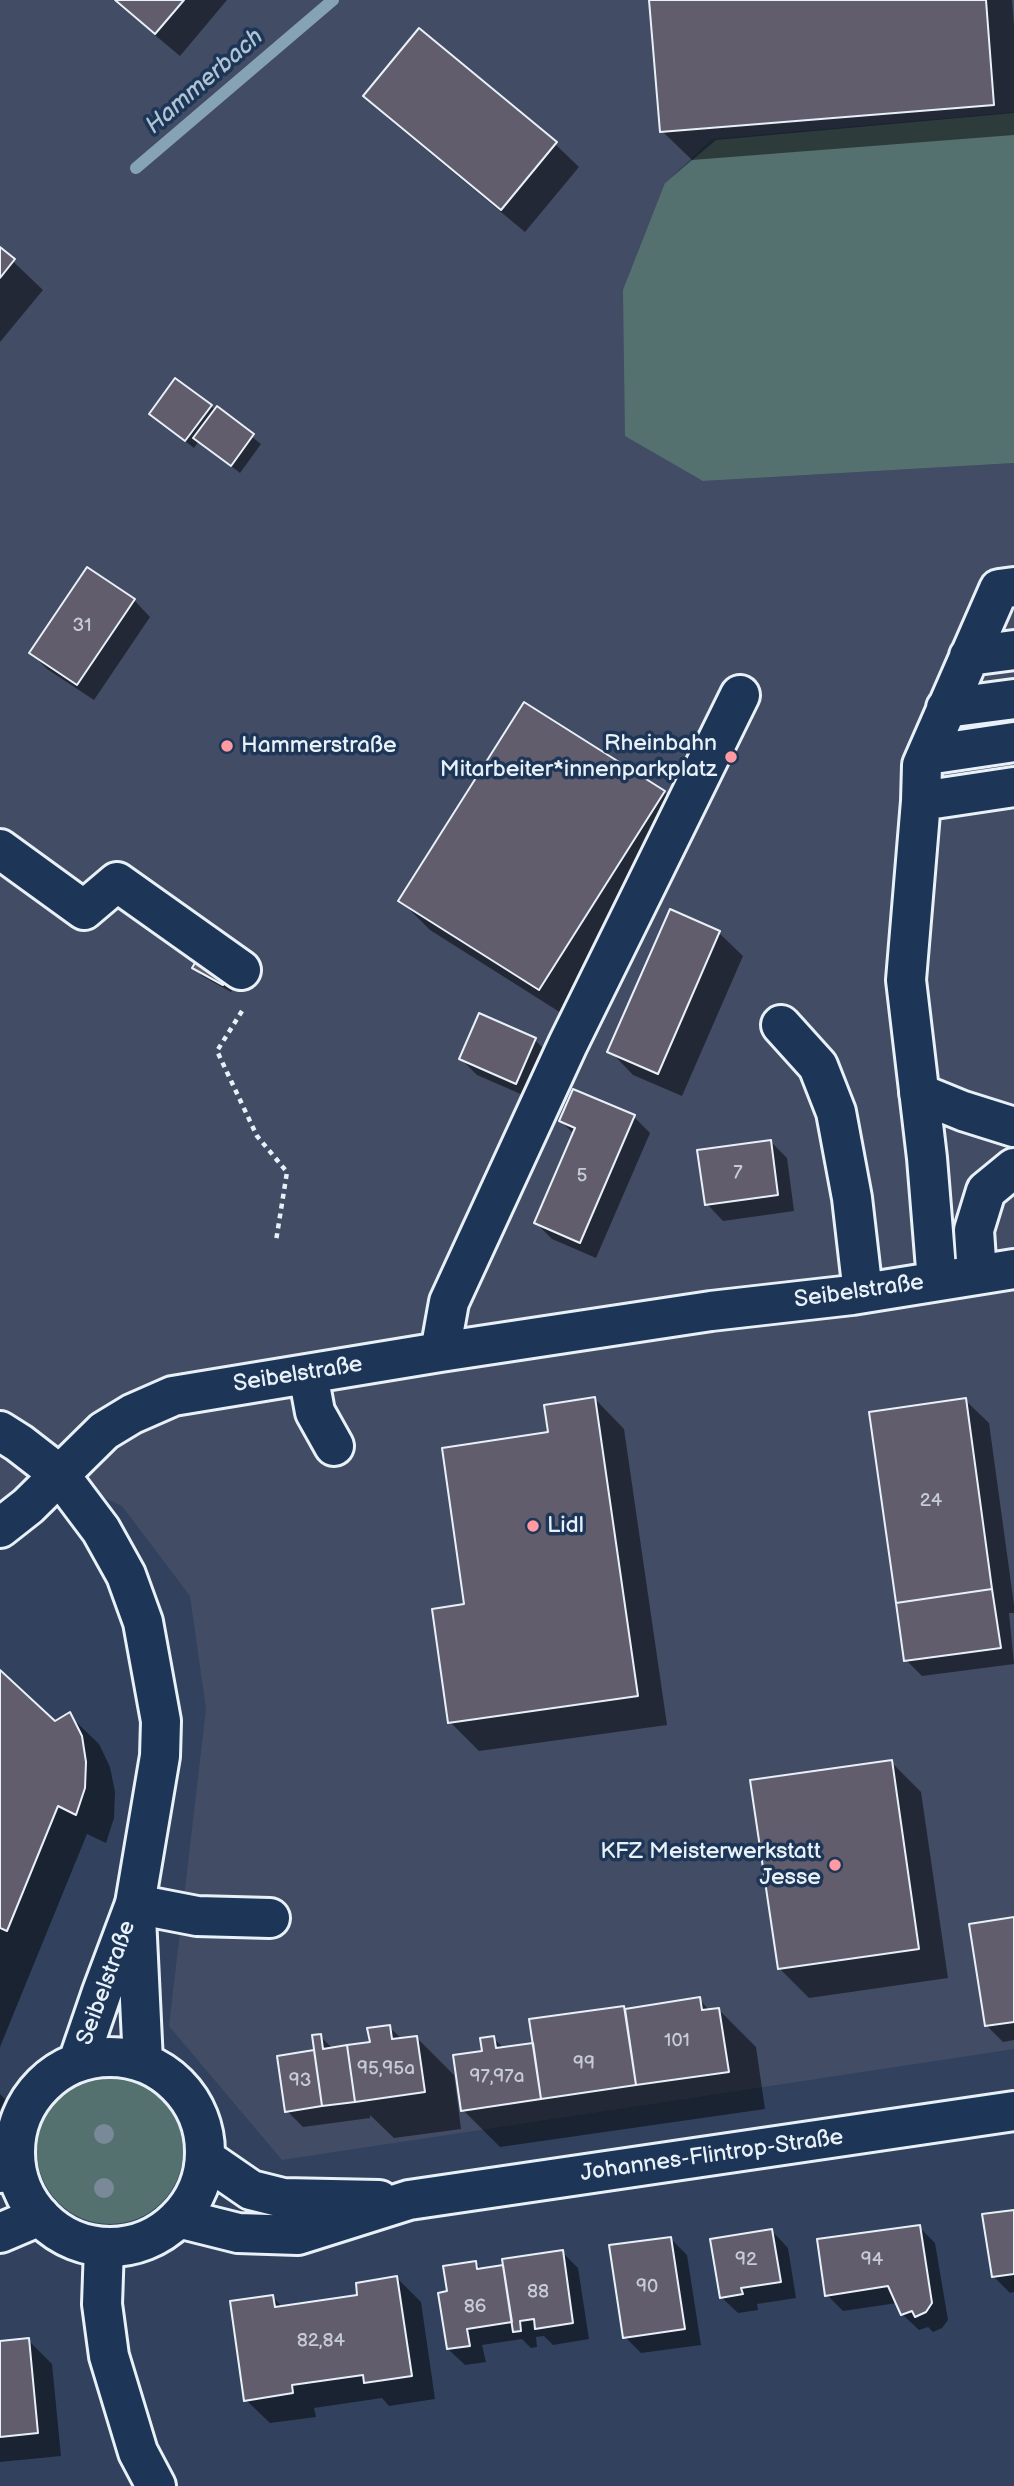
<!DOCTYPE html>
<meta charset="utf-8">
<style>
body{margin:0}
canvas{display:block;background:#31415e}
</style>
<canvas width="1014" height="2486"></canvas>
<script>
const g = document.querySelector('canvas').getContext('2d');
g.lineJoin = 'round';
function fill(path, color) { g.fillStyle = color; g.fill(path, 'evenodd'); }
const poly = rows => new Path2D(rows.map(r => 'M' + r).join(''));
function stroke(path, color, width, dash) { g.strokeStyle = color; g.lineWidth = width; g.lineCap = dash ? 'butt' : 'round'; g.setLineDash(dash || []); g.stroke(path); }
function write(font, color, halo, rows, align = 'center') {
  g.font = font + ' "Balsamiq Sans",sans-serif'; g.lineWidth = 7; g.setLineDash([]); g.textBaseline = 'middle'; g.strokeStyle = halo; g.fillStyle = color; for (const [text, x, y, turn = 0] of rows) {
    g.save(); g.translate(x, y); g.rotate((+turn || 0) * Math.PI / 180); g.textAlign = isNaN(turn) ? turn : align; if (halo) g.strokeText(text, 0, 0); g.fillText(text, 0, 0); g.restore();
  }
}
const built = poly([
 [0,0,1014,0,1014,112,712,139,665,183,703,481,1014,463,1014,2049,282,2160,169,2026,206,1709,190,1596,122,1506,59,1476,0,1506]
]);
const green = poly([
 [1014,113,1014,463,703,481,625,436,623,290,665,183,716,140],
 '37 2151a73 73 0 1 1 146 0a73 73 0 1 1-146 0Z'
]);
const shadow = poly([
 [113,0,227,0,180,56],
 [651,0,1012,0,1014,26,1014,135,692,160,662,131],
 [365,95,555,144,579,167,525,232,389,119],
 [0,249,43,290,0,342],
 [211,406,216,411,217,409,261,444,240,473,199,441,194,448,151,414],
 [134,600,150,617,94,700,47,669,31,653],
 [664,792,693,822,569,1018,430,930,401,901],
 [719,933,743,956,682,1096,633,1075,610,1051],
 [194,968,239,979,231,992,202,976],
 [535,1040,551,1056,532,1099,477,1075,461,1059],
 [634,1117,650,1133,596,1258,552,1239,536,1223,574,1134,561,1121],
 [771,1142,787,1158,794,1211,723,1221,707,1204],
 [595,1399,624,1429,667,1725,479,1751,450,1722,466,1605,550,1434],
 [965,1400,989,1423,1014,1605,1014,1613,1009,1613,1014,1664,922,1676,906,1660],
 [0,1672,55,1723,69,1715,99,1744,110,1767,115,1792,114,1818,106,1843,87,1834,0,2047],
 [891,1762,921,1792,948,1978,809,1998,779,1968],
 [1014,1919,1014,2040,1003,2042,986,2025],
 [699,1999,710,2011,718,2009,756,2047,765,2109,500,2147,463,2110,484,2052,493,2038,505,2049,535,2045,624,2007,626,2010],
 [389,2027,402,2039,416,2037,454,2075,461,2129,394,2138,370,2115,370,2118,303,2127,287,2111,279,2057,316,2052,320,2036,333,2049,372,2044],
 [0,2094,5,2099,0,2110],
 [1014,2212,1014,2292,1010,2293,993,2276],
 [919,2227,935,2243,948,2320,942,2328,933,2332,928,2327,919,2330,902,2314,897,2303,843,2311,827,2295],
 [772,2231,788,2248,796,2298,757,2304,758,2310,738,2313,721,2297],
 [670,2238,687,2255,701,2345,641,2353,625,2337],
 [562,2252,578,2268,589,2339,553,2345,544,2336,536,2337,537,2347,531,2348,522,2339,482,2345,486,2362,465,2365,448,2349,449,2292,476,2263,482,2270],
 [397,2278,421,2302,435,2399,389,2406,382,2398,314,2408,316,2417,270,2423,246,2400,273,2297,283,2308,359,2297],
 [28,2340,52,2364,61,2456,0,2462,0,2342]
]);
const stream = poly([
 [136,168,333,0]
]);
const building = poly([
 [115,0,184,0,155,34,115,0],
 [649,0,986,0,994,105,660,132,649,0],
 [419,28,557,142,501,210,363,96,419,28],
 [0,247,15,259,0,278,0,247],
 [175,378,212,405,185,441,149,414,175,378],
 [217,406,254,434,231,466,193,438,217,406],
 [87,567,135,599,77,685,29,653,87,567],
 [524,702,665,791,539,990,398,901,524,702],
 [670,909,720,931,658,1074,607,1052,670,909],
 [202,951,232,970,223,985,192,968,202,951],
 [479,1013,536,1038,516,1084,459,1059,479,1013],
 [573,1089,635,1115,580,1243,534,1223,575,1128,559,1121,573,1089],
 [771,1140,778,1195,705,1205,697,1150,771,1140],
 [595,1397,638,1696,448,1723,432,1609,464,1604,442,1448,548,1432,544,1405,595,1397],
 [966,1398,992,1589,896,1603,869,1412,966,1398],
 [992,1589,1001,1648,904,1661,896,1603,992,1589],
 [0,1670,55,1721,70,1712,82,1736,86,1762,85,1788,76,1815,58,1806,7,1931,0,1928,0,1670],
 [892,1760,919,1949,778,1969,750,1780,892,1760],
 [1014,1917,1014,2022,985,2026,969,1924,1014,1917],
 [700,1997,702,2010,719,2008,729,2072,636,2085,625,2009,700,1997],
 [624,2006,636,2085,541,2099,529,2019,624,2006],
 [390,2025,392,2039,417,2036,425,2092,355,2102,347,2045,370,2042,367,2028,390,2025],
 [321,2034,323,2049,347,2045,355,2102,322,2106,312,2035,321,2034],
 [494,2036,496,2048,533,2043,541,2099,461,2111,453,2055,482,2051,480,2038,494,2036],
 [314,2050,322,2106,285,2112,277,2056,314,2050],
 [1014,2210,1014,2274,992,2277,982,2214,1014,2210],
 [920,2225,932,2303,926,2312,915,2317,912,2311,901,2315,888,2286,825,2296,817,2239,920,2225],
 [772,2229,781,2282,741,2288,743,2294,720,2298,710,2239,772,2229],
 [671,2237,685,2329,623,2338,609,2245,671,2237],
 [563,2250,573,2323,535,2329,534,2319,520,2321,521,2331,513,2332,502,2259,563,2250],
 [476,2261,477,2269,503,2265,512,2322,467,2329,470,2346,447,2349,438,2293,447,2291,443,2266,476,2261],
 [397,2276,412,2376,364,2383,363,2375,292,2385,293,2393,244,2401,230,2301,273,2295,275,2307,357,2295,356,2283,397,2276],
 [29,2338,38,2433,0,2437,0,2341,29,2338]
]);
const path = poly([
 [242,1011,217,1051,257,1136,287,1172,276,1241]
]);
const minor = poly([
 [969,656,1014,650],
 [946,708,1014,699],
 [927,755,1014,742],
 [921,801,1014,787],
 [0,849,84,910,117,882,241,970],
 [781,1025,818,1066,836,1112,852,1198,863,1293],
 [919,1093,963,1111,1014,1127],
 [977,1275,974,1230,986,1191,1014,1168],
 [937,1281,927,1158,906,980,921,801,922,765,999,589,1014,587],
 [440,1352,449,1302,568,1044,740,695],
 [308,1374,315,1412,334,1446],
 [0,1528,28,1506,104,1431,132,1414,173,1396,440,1352,711,1311,852,1295,1014,1269],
 [135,1904,197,1916,270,1918],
 [0,2173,15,2159],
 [0,2233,40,2216],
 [104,2247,102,2304,109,2356,138,2452,156,2486]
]);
const major = poly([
 [0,1431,19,1443,59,1474,101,1530,126,1575,143,1622,161,1721,160,1756,135,1904,102,1992,78,2062],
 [136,1917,143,2062],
 '15 2152a95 95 0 1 1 190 0a95 95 0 1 1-190 0Z',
 [206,2159,251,2190,283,2198,379,2200],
 [178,2218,238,2233,298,2235,409,2200,1014,2111]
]);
const trees = [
 [104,2134],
 [104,2188]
];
const markers = [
 [227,746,7,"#ff9aa2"],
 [731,757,7,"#ff9aa2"],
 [533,1526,7,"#ff9aa2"],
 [835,1865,7,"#ff9aa2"]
];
const numberNames = [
 ["31",82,626],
 ["7",738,1173],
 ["5",582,1176],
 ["24",931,1501],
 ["101",677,2041],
 ["99",584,2064],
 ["95,95a",386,2069],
 ["97,97a",497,2077],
 ["93",300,2081],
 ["92",746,2260],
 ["94",872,2260],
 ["90",647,2287],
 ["88",538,2292],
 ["86",475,2307],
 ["82,84",321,2341]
];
const poiNames = [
 ["Rheinbahn",717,744],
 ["Mitarbeiter*innenparkplatz",717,770],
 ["Hammerstraße",241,746,"left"],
 ["Lidl",547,1526,"left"],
 ["KFZ Meisterwerkstatt",821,1852],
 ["Jesse",821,1878]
];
const streetNames = [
 ["Seibelstraße",859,1292,-8],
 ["Seibelstraße",298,1375,-9],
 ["Seibelstraße",107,1983,-70],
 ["Johannes-Flintrop-Straße",712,2156,-8]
];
const waterNames = [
 ["Hammerbach",205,82,-41]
];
fill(built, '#424c65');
fill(green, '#55716f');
fill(shadow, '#0007');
stroke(stream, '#86a3b6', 12);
fill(building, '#615d6d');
stroke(building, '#e8f1f8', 2);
stroke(minor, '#e8f1f8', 44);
stroke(major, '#e8f1f8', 44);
stroke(path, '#e8f1f8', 4.5, [5, 5]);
stroke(minor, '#1d3557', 38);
stroke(major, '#1d3557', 38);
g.fillStyle = '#7a8998';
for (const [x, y] of trees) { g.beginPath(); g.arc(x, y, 10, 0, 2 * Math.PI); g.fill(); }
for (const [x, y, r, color] of markers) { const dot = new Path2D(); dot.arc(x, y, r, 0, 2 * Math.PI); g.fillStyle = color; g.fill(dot); stroke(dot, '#1d3557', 2.5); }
write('19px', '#c6ccd5', null, numberNames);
write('23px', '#e8f1f8', '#1d3557', poiNames, 'right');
write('23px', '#e8f1f8', '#1d3557', streetNames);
write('italic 24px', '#afc4d2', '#1d3557', waterNames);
</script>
